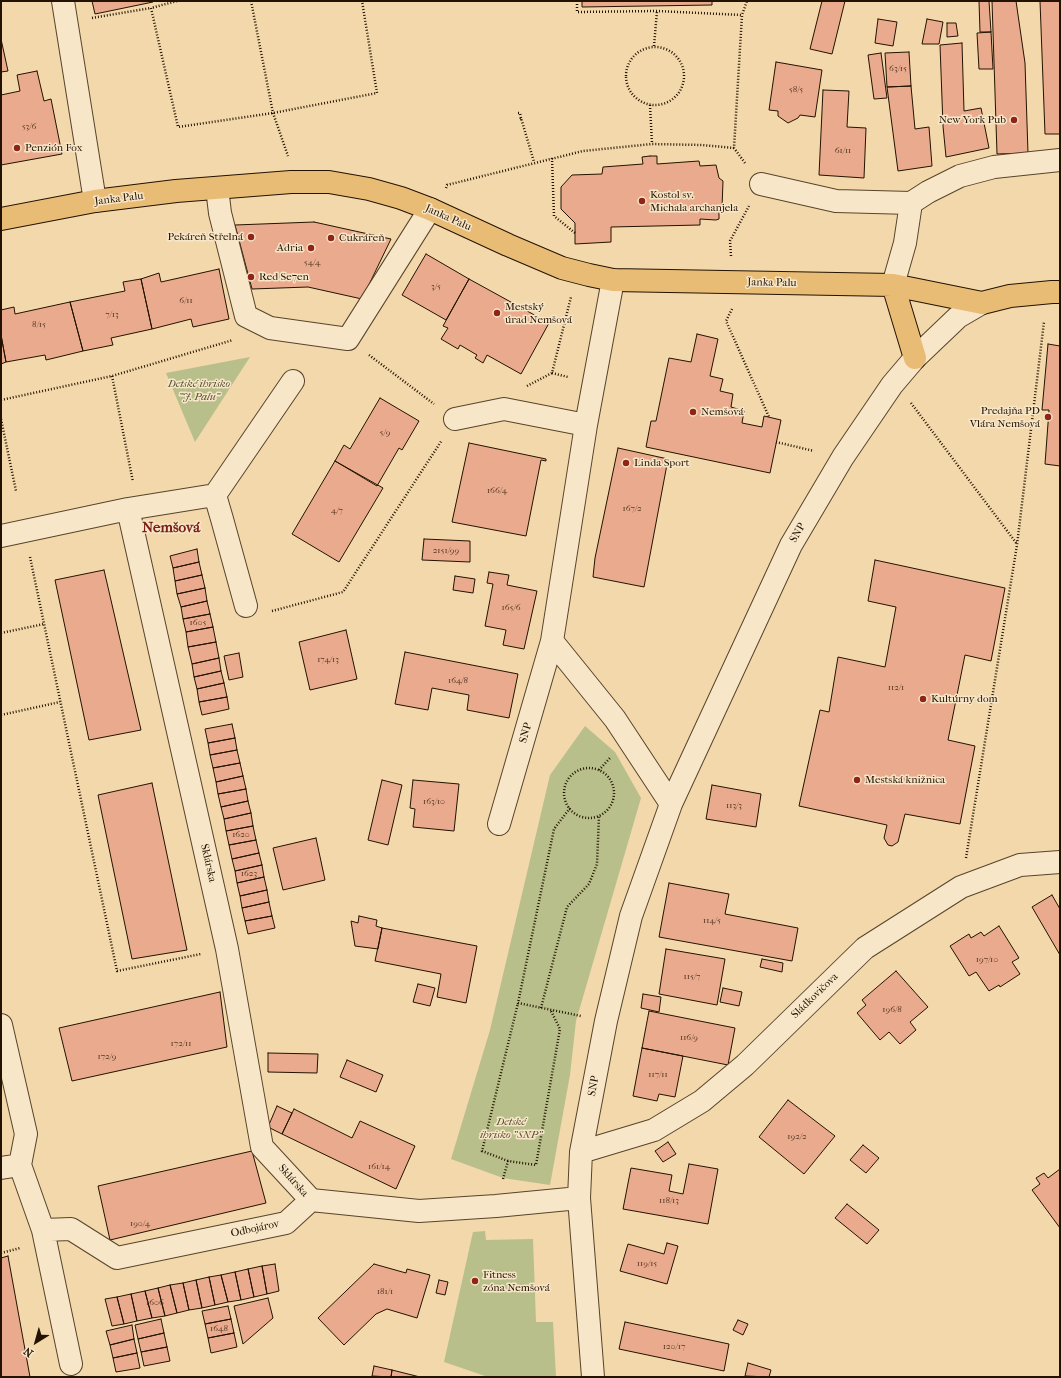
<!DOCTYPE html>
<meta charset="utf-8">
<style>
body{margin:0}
#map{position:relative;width:1061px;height:1378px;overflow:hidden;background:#f2d8ab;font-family:"IM FELL French Canon",serif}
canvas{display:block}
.frame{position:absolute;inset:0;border:2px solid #231200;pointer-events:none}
.north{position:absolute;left:16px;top:1322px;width:40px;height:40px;-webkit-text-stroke:3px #f7e6c8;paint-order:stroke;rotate:217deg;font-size:11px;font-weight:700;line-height:16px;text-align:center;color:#231200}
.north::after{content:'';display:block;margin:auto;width:14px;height:18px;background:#231200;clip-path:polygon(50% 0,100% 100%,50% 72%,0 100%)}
</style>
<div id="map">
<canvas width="1061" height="1378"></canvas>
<div class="frame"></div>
<div class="north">N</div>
</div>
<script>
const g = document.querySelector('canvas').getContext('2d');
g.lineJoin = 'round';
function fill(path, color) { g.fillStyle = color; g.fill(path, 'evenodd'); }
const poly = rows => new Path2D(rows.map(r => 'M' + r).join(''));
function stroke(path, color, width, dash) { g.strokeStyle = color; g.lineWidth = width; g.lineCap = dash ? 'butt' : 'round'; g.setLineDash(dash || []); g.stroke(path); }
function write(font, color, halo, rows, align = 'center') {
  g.font = font + ' "IM FELL French Canon",serif'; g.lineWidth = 3; g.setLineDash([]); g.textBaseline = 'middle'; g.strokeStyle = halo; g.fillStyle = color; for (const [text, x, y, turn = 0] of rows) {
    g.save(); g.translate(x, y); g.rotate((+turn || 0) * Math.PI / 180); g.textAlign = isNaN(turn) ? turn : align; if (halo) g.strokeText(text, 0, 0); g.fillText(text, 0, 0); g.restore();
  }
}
const green = poly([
 [250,357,195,442,166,373],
 [585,726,615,752,641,798,576,1021,570,1075,550,1185,503,1178,451,1159,490,1030,550,775],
 [485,1231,486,1240,533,1239,536,1322,553,1322,556,1377,488,1377,444,1362,473,1232]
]);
const building = poly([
 [92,1,153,1,153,2,95,14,92,1],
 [582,1,712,1,712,5,582,7,582,1],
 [822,1,845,1,832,54,810,49,822,1],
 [979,1,989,1,991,32,980,32,979,1],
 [992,1,1016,1,1025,63,1028,153,997,154,992,1],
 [1040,1,1060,1,1060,134,1045,134,1040,1],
 [878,19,897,22,893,46,875,43,878,19],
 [927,19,943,22,939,44,922,44,927,19],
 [947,23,956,23,958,36,947,37,947,23],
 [991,32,993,69,979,69,977,33,991,32],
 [1,39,8,71,1,72,1,39],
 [962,43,964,111,981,108,989,148,946,157,943,126,940,45,962,43],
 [909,52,911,86,887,87,885,53,909,52],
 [881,53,887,98,874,99,868,55,881,53],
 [776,62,822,70,815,117,800,115,798,118,788,123,778,116,778,111,769,110,776,62],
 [37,71,44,101,51,99,62,154,1,165,1,95,20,91,17,75,37,71],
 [911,86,915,129,929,127,932,166,898,171,887,87,911,86],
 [823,90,849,91,847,127,866,128,864,178,819,175,823,90],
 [650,156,657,156,657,164,699,161,700,166,716,165,719,178,723,181,722,208,719,210,719,219,716,220,700,219,700,225,611,227,611,242,575,244,575,223,561,209,561,187,572,175,602,174,603,167,643,164,642,157,650,156],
 [314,222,391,239,362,299,308,287,252,289,235,225,314,222],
 [426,254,469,279,446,320,402,295,426,254],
 [219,269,229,319,193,327,191,319,152,329,141,279,159,273,161,282,219,269],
 [141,279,152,329,111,338,113,345,83,351,70,302,125,291,123,282,141,279],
 [469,279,549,323,521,374,487,355,483,363,475,358,477,355,460,345,458,349,441,339,448,328,443,326,469,279],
 [70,302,83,351,46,360,45,355,6,362,1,335,1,310,14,307,15,314,70,302],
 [697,334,718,339,710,376,723,379,720,391,733,394,731,407,744,411,742,423,762,427,764,416,781,420,770,473,646,447,651,421,656,421,669,358,691,362,697,334],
 [1,335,6,362,1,364,1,335],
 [1048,344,1060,346,1060,466,1045,464,1049,410,1042,410,1048,344],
 [380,398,419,421,402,450,399,448,377,486,335,461,344,445,350,449,380,398],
 [469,443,546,459,546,461,541,460,526,536,452,522,469,443],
 [618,448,668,459,644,587,593,577,595,558,618,448],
 [335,461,383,488,339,562,292,534,335,461],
 [424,539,470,541,470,562,422,560,424,539],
 [197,549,199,562,173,568,170,556,197,549],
 [875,560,1005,588,991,661,965,655,948,740,975,746,960,824,905,814,898,842,892,846,888,845,884,838,887,825,799,806,820,710,829,712,838,657,885,667,896,607,868,601,875,560],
 [199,562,202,575,175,581,173,568,199,562],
 [104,570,141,730,89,740,55,580,104,570],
 [489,572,509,575,507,585,537,591,524,649,503,645,506,630,485,626,493,584,487,583,489,572],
 [202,575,205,588,177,594,175,581,202,575],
 [455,576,475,579,473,593,453,590,455,576],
 [205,588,207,601,181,607,177,594,205,588],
 [207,601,210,614,183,619,181,607,207,601],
 [210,614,213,627,186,632,183,619,210,614],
 [213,627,216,642,188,647,186,632,213,627],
 [346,630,357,679,310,690,299,642,346,630],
 [216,642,219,658,192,664,188,647,216,642],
 [405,652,518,674,509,718,467,710,469,695,432,688,428,710,395,704,405,652],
 [239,653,243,677,229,680,224,656,239,653],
 [219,658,221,671,194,677,192,664,219,658],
 [221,671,224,683,197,689,194,677,221,671],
 [224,683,227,697,199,702,197,689,224,683],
 [227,697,229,709,202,715,199,702,227,697],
 [232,724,235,738,208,743,205,729,232,724],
 [235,738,237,750,210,755,208,743,235,738],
 [237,750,240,763,213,768,210,755,237,750],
 [240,763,243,776,216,782,213,768,240,763],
 [243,776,246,789,218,794,216,782,243,776],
 [382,780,402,785,388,845,368,840,382,780],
 [413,780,459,784,454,831,413,827,415,809,410,808,413,780],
 [152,783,187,950,132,959,98,795,152,783],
 [712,785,761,794,756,827,706,819,712,785],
 [246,789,248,801,221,807,218,794,246,789],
 [248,801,251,813,224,819,221,807,248,801],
 [251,813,253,826,226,831,224,819,251,813],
 [253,826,256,840,229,845,226,831,253,826],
 [316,838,325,880,283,890,273,848,316,838],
 [256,840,259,853,232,859,229,845,256,840],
 [259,853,262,865,235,871,232,859,259,853],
 [262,865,264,877,237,883,235,871,262,865],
 [264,877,267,890,240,896,237,883,264,877],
 [669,883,729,894,725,914,798,928,792,961,659,937,669,883],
 [267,890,269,902,242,908,240,896,267,890],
 [1052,895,1060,909,1060,955,1032,907,1052,895],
 [269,902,272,916,245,921,242,908,269,902],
 [272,916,275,928,248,934,245,921,272,916],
 [359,916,377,920,376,926,382,928,378,949,355,946,351,921,358,923,359,916],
 [999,926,1019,958,1012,962,1020,974,1000,987,999,985,989,991,976,972,969,976,950,946,969,934,971,938,981,932,984,936,999,926],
 [382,928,477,946,466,1003,437,997,441,974,375,961,382,928],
 [666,949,725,959,717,1005,659,994,666,949],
 [762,959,783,963,782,972,760,967,762,959],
 [896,971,928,1007,910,1022,916,1030,900,1044,889,1032,880,1040,857,1013,866,1005,862,1000,896,971],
 [418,984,435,988,430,1006,413,1002,418,984],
 [723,988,742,992,739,1006,720,1002,723,988],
 [220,992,227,1047,72,1081,59,1028,220,992],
 [643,994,661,997,659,1012,641,1008,643,994],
 [649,1011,735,1028,728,1065,642,1048,649,1011],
 [642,1048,683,1056,675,1097,659,1094,657,1101,633,1096,642,1048],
 [268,1053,318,1054,317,1073,268,1072,268,1053],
 [347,1060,383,1075,376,1092,340,1077,347,1060],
 [788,1100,835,1136,804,1174,759,1137,788,1100],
 [277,1106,292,1113,282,1134,268,1127,277,1106],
 [294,1109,352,1138,360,1121,415,1146,396,1189,282,1134,294,1109],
 [668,1142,676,1154,663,1162,655,1151,668,1142],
 [863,1145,879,1158,866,1173,850,1160,863,1145],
 [252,1151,266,1203,110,1240,98,1186,252,1151],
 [689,1164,718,1169,708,1224,623,1209,631,1168,672,1175,669,1191,683,1194,689,1164],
 [1060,1169,1060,1228,1032,1190,1040,1184,1036,1178,1044,1173,1048,1178,1060,1169],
 [847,1204,879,1230,867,1244,835,1218,847,1204],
 [667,1243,678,1246,667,1284,620,1271,628,1244,664,1254,667,1243],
 [8,1256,30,1377,1,1377,1,1258,8,1256],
 [275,1264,279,1291,267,1294,262,1266,275,1264],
 [374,1264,406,1273,407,1269,430,1275,417,1318,387,1309,376,1314,344,1345,318,1318,374,1264],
 [262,1266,267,1294,254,1297,248,1269,262,1266],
 [248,1269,254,1297,241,1300,235,1272,248,1269],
 [235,1272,241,1300,228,1302,221,1275,235,1272],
 [221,1275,228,1302,215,1305,209,1277,221,1275],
 [209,1277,215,1305,202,1308,196,1280,209,1277],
 [196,1280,202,1308,189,1310,183,1283,196,1280],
 [439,1280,448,1282,445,1295,436,1293,439,1280],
 [183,1283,189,1310,177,1313,170,1285,183,1283],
 [170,1285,177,1313,165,1316,158,1288,170,1285],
 [158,1288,165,1316,152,1318,145,1291,158,1288],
 [145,1291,152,1318,137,1321,131,1294,145,1291],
 [131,1294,137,1321,124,1324,117,1297,131,1294],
 [117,1297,124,1324,112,1326,105,1299,117,1297],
 [268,1298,273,1318,243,1344,234,1306,268,1298],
 [228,1306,231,1319,205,1324,202,1311,228,1306],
 [161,1319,164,1333,138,1339,135,1325,161,1319],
 [231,1319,234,1333,208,1338,205,1324,231,1319],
 [738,1320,748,1324,743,1335,733,1330,738,1320],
 [625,1322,729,1344,724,1371,619,1349,625,1322],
 [132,1325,134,1339,110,1345,106,1331,132,1325],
 [164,1333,167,1347,141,1352,138,1339,164,1333],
 [234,1333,237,1347,211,1353,208,1338,234,1333],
 [134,1339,137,1353,113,1358,110,1345,134,1339],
 [167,1347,170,1361,144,1366,141,1352,167,1347],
 [137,1353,140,1368,116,1372,113,1358,137,1353],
 [748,1363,771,1370,769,1377,745,1376,748,1363],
 [374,1366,392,1370,391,1377,372,1376,374,1366],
 [392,1370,420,1377,391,1377,392,1370]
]);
const path = poly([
 [177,1,151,8,178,127,273,113,377,93,362,1],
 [251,1,273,113,288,156],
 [577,1,577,12,657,11,742,15],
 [92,18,151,8],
 [654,46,657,11],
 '626 76a29 29 0 1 1 58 0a29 29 0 1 1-58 0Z',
 [650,105,652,144],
 [518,113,520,113,521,118],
 [520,119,521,118,534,162],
 [552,158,554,216,575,233],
 [745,163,734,148,742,15,747,1],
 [446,188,447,185,583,151,652,144,702,145,734,148],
 [731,256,730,241,749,206],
 [732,309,726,321,769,417],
 [369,355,434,404],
 [552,373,568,377],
 [112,376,133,482],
 [527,386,552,373,571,297],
 [1,400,112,376,233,340],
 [911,403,1017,544],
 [1,419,16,491],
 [776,442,814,451],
 [30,557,117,971,201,954],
 [272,611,343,592,442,440],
 [1,633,44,624],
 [1,715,60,702],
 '564 793a25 25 0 1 1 50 0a25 25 0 1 1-50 0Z',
 [599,770,610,758],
 [570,808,554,829,518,1003,581,1016],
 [966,858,1017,545,1044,322],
 [541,1008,567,907,589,884,597,864,599,816],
 [508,1161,482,1151,518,1003],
 [503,1179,508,1161,536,1165,560,1029,551,1011],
 [1,1253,20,1248]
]);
const minor = poly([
 [63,1,95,201],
 [761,184,836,201,911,203,928,192,960,176,994,167,1060,160],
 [217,188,220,213,246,316,270,328,348,339,430,209],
 [893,285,905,243,911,203],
 [455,419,504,409,586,425],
 [215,495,222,519,246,606],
 [128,509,227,949,262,1147,311,1200],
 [1,536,128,509,215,495,293,381],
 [552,641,615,719,671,804],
 [499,824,552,641,586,425,613,280],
 [1,1025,26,1134,20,1165],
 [581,1152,654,1130,702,1101,745,1065,865,948,961,887,1020,865,1060,862],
 [20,1165,43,1230,71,1229,117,1258,286,1223,311,1200,419,1211,496,1206,579,1198],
 [1,1168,20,1165],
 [43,1230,71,1364],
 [593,1377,579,1198,581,1152,606,1021,631,916,671,804,791,545,843,457,892,385,915,358,958,317,982,303]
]);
const major = poly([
 [1,219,95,201,176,191,291,182,329,182,369,189,401,198,430,209,508,245,562,268,589,275,613,280,893,285,982,303,1010,296,1052,292,1060,292],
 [893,285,915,358]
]);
const markers = [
 [1014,120,4,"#8f2418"],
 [17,148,4,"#8f2418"],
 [642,201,4,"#8f2418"],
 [251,237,4,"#8f2418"],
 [331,238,4,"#8f2418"],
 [311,248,4,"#8f2418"],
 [251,277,4,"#8f2418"],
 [497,313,4,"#8f2418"],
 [693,412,4,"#8f2418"],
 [1048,417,4,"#8f2418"],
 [626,463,4,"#8f2418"],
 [923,699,4,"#8f2418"],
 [857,780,4,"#8f2418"],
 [475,1281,4,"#8f2418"]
];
const numberNames = [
 ["63/15",898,69],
 ["58/5",796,90],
 ["53/6",29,127],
 ["61/11",843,151],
 ["54/4",312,263],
 ["3/5",436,287],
 ["6/11",186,301],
 ["7/13",112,315],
 ["8/15",39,325],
 ["5/9",385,433],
 ["166/4",497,491],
 ["167/2",632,509],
 ["4/7",337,511],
 ["2151/99",446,551],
 ["165/6",511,608],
 ["1605",198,623],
 ["174/13",328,660],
 ["164/8",458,681],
 ["112/1",896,688],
 ["163/10",434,802],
 ["113/3",734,806],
 ["1620",241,835],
 ["1623",249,874],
 ["114/5",712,921],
 ["197/10",987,960],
 ["115/7",692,977],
 ["196/8",892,1010],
 ["116/9",689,1038],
 ["172/11",181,1044],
 ["172/9",107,1057],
 ["117/11",658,1075],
 ["192/2",797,1137],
 ["161/14",379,1167],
 ["118/13",669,1201],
 ["190/4",140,1224],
 ["119/15",647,1264],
 ["181/1",385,1292],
 ["1606",155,1303],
 ["1648",219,1329],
 ["120/17",674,1347]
];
const poiNames = [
 ["New York Pub",1006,120,"right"],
 ["Penzión Fox",25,148],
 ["Kostol sv.",650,195],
 ["Michala archanjela",650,208],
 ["Pekáreň Střelná",243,237,"right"],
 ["Cukráreň",339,238],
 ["Adria",303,248,"right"],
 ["Red Se7en",259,277],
 ["Mestský",505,307],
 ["úrad Nemšová",505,320],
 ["Predajňa PD",1040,411,"right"],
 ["Vlára Nemšová",1040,424,"right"],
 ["Nemšová",701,412],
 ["Linda Sport",634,463],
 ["Kultúrny dom",931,699],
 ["Mestská knižnica",865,780],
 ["Fitness",483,1275],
 ["zóna Nemšová",483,1288]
];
const streetNames = [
 ["Janka Palu",119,199,-7],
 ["Janka Palu",448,218,24],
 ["Janka Palu",772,283,1],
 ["SNP",798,533,-60],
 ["SNP",526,733,-74],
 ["Sklárska",208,863,77],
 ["Sládkovičova",815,996,-44],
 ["SNP",594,1086,-79],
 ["Sklárska",293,1181,48],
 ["Odbojárov",255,1229,-12]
];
const parkNames = [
 ["Detské ihrisko",199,384],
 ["\"J. Palu\"",199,397],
 ["Detské",511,1122],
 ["ihrisko \"SNP\"",511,1135]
];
const districtNames = [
 ["Nemšová",171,528]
];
fill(green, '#b8bf8b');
fill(building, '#e9aa8d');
stroke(building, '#231200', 1);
stroke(minor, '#57442b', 24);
stroke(major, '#231200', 24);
stroke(path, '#231200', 2.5, [1, 2]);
stroke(minor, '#f7e6c8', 22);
stroke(major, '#e9bc76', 22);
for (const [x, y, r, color] of markers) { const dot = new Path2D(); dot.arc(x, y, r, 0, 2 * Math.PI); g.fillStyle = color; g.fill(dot); stroke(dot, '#f7e6c8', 1.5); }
write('9px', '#543823', null, numberNames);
write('11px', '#231200', '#f7e6c8', poiNames, 'left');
write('11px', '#231200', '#f7e6c8', streetNames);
write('italic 11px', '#574f31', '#f7e6c8', parkNames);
write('bold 15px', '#7a1f14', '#f7e6c8', districtNames);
</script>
